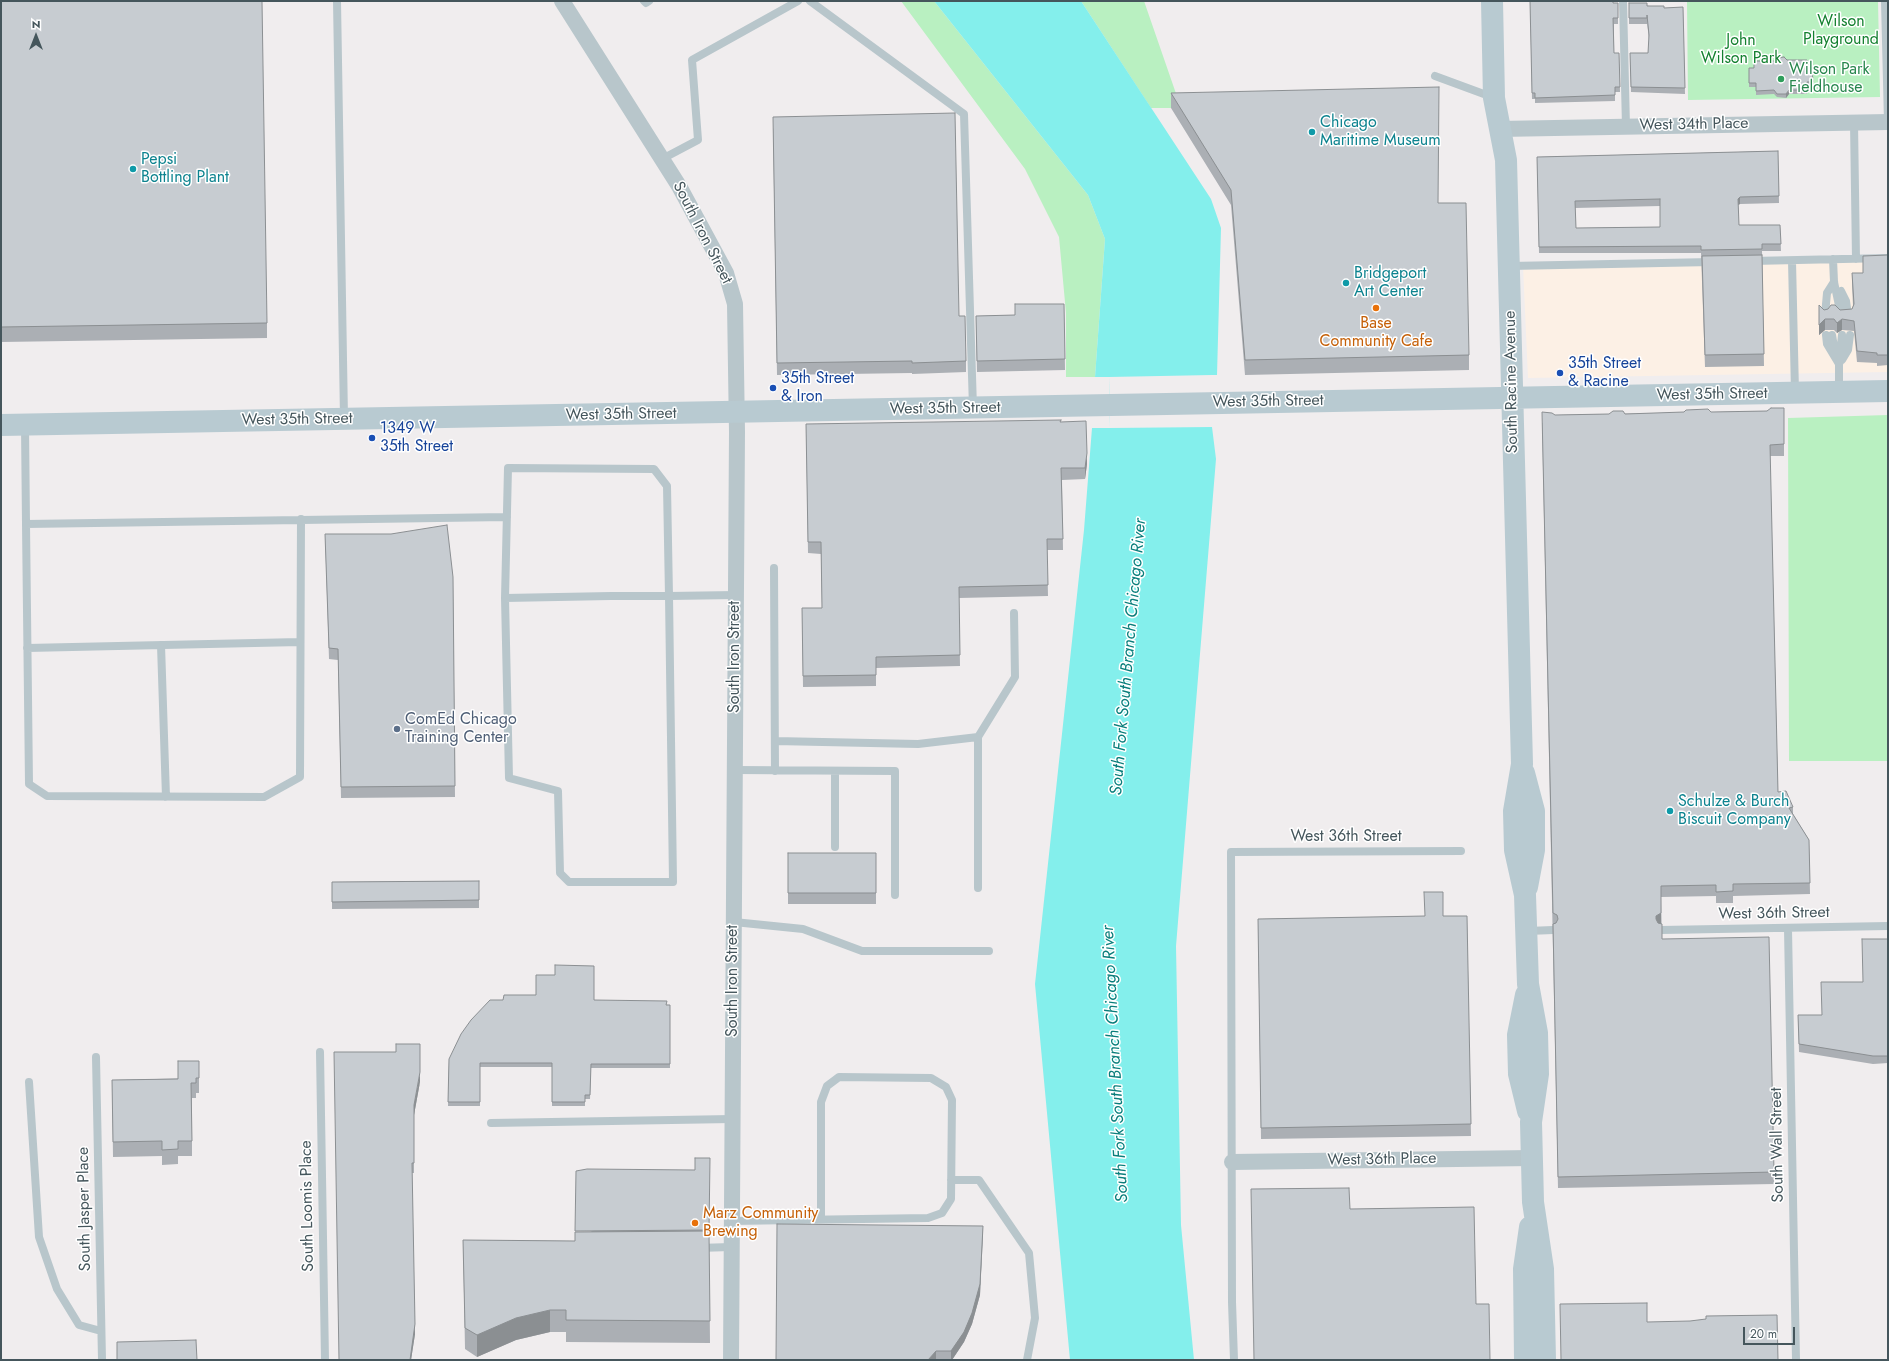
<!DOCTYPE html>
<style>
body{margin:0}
#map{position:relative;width:1889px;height:1361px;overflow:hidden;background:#f0edee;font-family:Jost,sans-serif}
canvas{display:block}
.frame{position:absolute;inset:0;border:2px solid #45565c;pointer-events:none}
.north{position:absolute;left:16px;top:16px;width:40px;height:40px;-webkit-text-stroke:3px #fff;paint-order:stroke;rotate:0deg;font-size:11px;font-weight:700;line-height:16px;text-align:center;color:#45565c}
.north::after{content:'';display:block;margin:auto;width:14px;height:18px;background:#45565c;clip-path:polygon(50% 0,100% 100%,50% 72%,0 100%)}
.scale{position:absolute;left:1743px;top:1327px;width:52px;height:18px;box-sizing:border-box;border:2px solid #45565c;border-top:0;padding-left:5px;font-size:12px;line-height:14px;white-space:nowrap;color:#45565c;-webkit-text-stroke:3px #fff;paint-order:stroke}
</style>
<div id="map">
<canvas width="1889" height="1361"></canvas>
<div class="frame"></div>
<div class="north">N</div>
<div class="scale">20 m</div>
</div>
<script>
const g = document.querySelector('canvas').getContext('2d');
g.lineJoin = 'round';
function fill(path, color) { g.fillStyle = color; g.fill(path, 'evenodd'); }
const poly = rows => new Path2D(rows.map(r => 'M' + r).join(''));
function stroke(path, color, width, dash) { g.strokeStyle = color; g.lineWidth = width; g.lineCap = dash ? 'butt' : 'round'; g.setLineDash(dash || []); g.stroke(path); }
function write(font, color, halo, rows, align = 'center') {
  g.font = font + ' Jost,sans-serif'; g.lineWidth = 3; g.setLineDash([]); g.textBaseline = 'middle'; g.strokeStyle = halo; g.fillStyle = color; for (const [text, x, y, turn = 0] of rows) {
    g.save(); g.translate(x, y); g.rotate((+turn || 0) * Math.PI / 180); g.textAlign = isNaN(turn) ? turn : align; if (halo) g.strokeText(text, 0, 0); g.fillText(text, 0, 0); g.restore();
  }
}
const commercial = poly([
 [1888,258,1888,372,1528,378,1523,266]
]);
const green = poly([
 [901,1,934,1,1088,195,1105,239,1095,377,1066,377,1066,313,1059,237,1025,169],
 [1081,1,1144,1,1181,108,1151,108],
 [1687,1,1878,1,1880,97,1688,100],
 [1888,415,1888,761,1789,761,1788,418]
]);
const water = poly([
 [934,1,1081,1,1211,199,1221,228,1217,375,1212,375,1212,427,1216,459,1176,946,1181,1225,1194,1360,1070,1360,1035,984,1084,530,1092,428,1110,428,1109,377,1095,377,1105,239,1088,195]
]);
const pier = poly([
 [1212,375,1212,427,1110,428,1109,377]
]);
const lane = poly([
 [337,1,344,418],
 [644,1,646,3,649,1],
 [810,1,964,114,973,408],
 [1623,1,1626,127],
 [1885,1,1888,122],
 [1435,76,1492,97],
 [1854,122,1856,259],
 [662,159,698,140,692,60,798,1],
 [1833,259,1834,282,1841,315],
 [1752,261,1888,258],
 [1792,261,1795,392],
 [1510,266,1712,262],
 [1841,291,1846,301,1848,315],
 [1825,315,1827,293,1834,282],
 [1826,335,1827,344,1839,364],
 [1832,335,1835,353],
 [1842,360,1848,350,1850,335],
 [1839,391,1839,364,1842,335],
 [25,426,26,524,507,517],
 [26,524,29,784,47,796,264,797,300,777,301,519],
 [774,568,775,771],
 [505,598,508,468,654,469,667,486,669,596,673,882,569,882,560,873,558,791,509,778,505,598,611,596,669,596,736,595],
 [161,645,166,797],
 [27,648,300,642],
 [775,741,918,744,978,737,1015,677,1014,613],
 [735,770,895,771,895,895],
 [835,771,835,847],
 [978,888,978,737],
 [734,922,803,929,862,951,989,951],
 [1788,929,1796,1360],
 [1661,930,1888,926],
 [1528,931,1553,930],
 [320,1052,325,1360],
 [96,1057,102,1360],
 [29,1082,39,1237,57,1289,79,1325,101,1331],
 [491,1123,732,1119],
 [951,1180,979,1180,1029,1253,1035,1318,1027,1360],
 [731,1221,928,1218,942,1213,951,1199,952,1100,946,1087,931,1078,839,1077,827,1086,821,1102,821,1219],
 [698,1248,731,1247],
 [1234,1360,1232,1302,1231,852,1461,851]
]);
const street = poly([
 [562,1,679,186,726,273,735,304,737,432,731,1360],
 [1499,129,1888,122],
 [1232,1162,1532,1158]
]);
const secondary = poly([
 [1492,1,1494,98,1506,160,1522,764,1514,811,1515,850,1525,895,1528,984,1537,1033,1538,1074,1531,1122,1533,1202,1543,1269,1545,1360],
 [1,425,1888,391],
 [1524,773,1534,811,1534,850,1527,887],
 [1526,995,1518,1035,1519,1074,1528,1111],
 [1525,1360,1524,1269,1530,1227]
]);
const wall = poly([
 [1,1,267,323,267,338,1,342],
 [1530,1,1618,3,1618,24,1614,24,1614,53,1619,53,1620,92,1615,92,1615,101,1535,103,1535,99,1532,99],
 [1629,3,1664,8,1683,7,1685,94,1631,92,1630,53,1648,53,1649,40,1647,22,1647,24,1629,24],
 [1749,68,1812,68,1813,86,1807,86,1807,94,1789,94,1786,98,1777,97,1774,94,1756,95,1756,87,1749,87],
 [1171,93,1438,203,1469,355,1469,370,1245,375,1231,205,1171,108],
 [773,128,959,316,966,361,966,372,912,374,912,373,777,375],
 [1778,151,1779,203,1740,204,1738,205,1739,225,1780,225,1781,251,1762,251,1764,366,1705,367,1701,253,1539,253,1537,157],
 [1660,206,1660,227,1576,228,1575,208],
 [1888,255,1888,365,1877,366,1877,363,1857,362,1854,331,1842,330,1837,333,1834,330,1825,330,1819,335,1819,305,1824,310,1840,310,1852,309,1853,306,1852,284,1852,273,1863,273],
 [1064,304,1065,370,977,372,976,316,1015,315],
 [1784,408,1784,456,1770,456,1778,792,1793,807,1793,814,1809,840,1810,894,1733,896,1733,903,1716,903,1716,896,1661,897,1662,939,1774,1172,1774,1184,1558,1188,1542,423,1555,415,1767,411],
 [1061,422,1087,464,1085,479,1062,480,1063,550,1047,550,1048,596,959,598,960,666,876,668,876,686,803,687,802,608,822,608,821,554,808,553,806,424],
 [325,534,453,577,455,797,341,798,338,660,329,659],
 [788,853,876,853,876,904,788,904],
 [479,881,479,908,332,909,332,882],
 [1467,916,1471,1136,1261,1139,1258,919],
 [1888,939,1888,1063,1873,1064,1799,1052,1798,1015,1822,1015,1863,982],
 [594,1000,670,1005,670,1068,591,1068,590,1099,585,1099,585,1106,552,1106,552,1067,480,1067,480,1106,448,1106,449,1059],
 [199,1078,199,1093,196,1093,196,1098,192,1098,192,1156,178,1156,178,1164,162,1165,162,1156,113,1157,112,1080],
 [420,1082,414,1115,414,1173,412,1173,415,1334,411,1360,339,1360],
 [695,1170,709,1242,710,1343,566,1342,566,1332,550,1332,516,1340,477,1357,465,1349,463,1240,575,1241],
 [983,1236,980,1295,972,1324,964,1342,952,1360,776,1360]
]);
const shadedWall = poly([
 [1789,90,1789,94,1786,98,1786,94],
 [1740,197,1740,204,1738,205,1738,199],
 [1825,319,1825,330,1819,335,1819,325],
 [1842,319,1842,330,1837,333,1837,323],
 [1087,453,1087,464,1085,479,1085,468],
 [1661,913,1661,924,1656,927,1656,916],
 [420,1072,420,1082,414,1115,414,1105],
 [983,1226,980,1295,972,1324,964,1342,952,1360,951,1360,951,1351],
 [550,1310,550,1332,516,1340,477,1357,477,1335,516,1318],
 [415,1324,415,1334,411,1360,410,1360],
 [936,1351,936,1360,928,1360]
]);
const building = poly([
 [1,1,262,1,267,323,1,327,1,1],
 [1530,1,1613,1,1613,3,1618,3,1618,18,1613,18,1614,53,1619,53,1620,87,1615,87,1615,95,1535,98,1535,93,1532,93,1530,1],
 [1629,3,1647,3,1647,6,1664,6,1664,8,1683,7,1685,88,1631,87,1630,53,1648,53,1649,35,1647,15,1647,18,1629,18,1629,3],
 [1784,57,1787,60,1807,60,1807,68,1812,68,1813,82,1807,82,1807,90,1789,90,1786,94,1777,94,1774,90,1756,91,1756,83,1749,83,1749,68,1754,68,1754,61,1774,61,1777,58,1784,57],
 [1439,87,1438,203,1466,203,1469,355,1245,360,1231,190,1171,93,1439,87],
 [955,113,959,316,965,316,966,361,912,363,912,361,777,363,773,117,955,113],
 [1778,151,1779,196,1740,197,1738,199,1739,225,1780,225,1781,244,1762,244,1762,249,1701,250,1701,246,1539,247,1537,157,1778,151],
 [1660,199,1660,227,1576,228,1575,201,1660,199],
 [1762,255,1764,354,1705,355,1702,256,1762,255],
 [1888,255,1888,355,1877,355,1877,353,1857,351,1854,321,1842,319,1837,323,1834,319,1825,319,1819,325,1819,305,1824,310,1828,309,1831,305,1835,305,1840,310,1852,309,1854,304,1852,273,1863,273,1863,256,1888,255],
 [1015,304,1064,304,1065,359,977,361,976,316,1015,315,1015,304],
 [1771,408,1784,408,1784,444,1770,445,1778,792,1786,791,1793,807,1789,808,1809,840,1810,883,1733,884,1733,891,1716,892,1716,885,1661,886,1661,913,1656,916,1656,919,1658,923,1662,924,1662,939,1769,937,1774,1172,1558,1177,1553,924,1556,923,1558,919,1557,915,1553,913,1542,412,1552,413,1555,415,1609,414,1613,411,1623,411,1625,414,1684,412,1686,410,1708,409,1711,412,1767,411,1771,408],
 [1061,420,1060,422,1086,421,1087,453,1085,468,1061,468,1063,539,1047,539,1048,585,959,587,960,655,876,657,876,675,803,676,802,608,822,608,821,542,808,542,806,424,1061,420],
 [447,525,453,577,455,786,341,787,338,649,329,648,325,534,391,534,447,525],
 [788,853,876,853,876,893,788,893,788,853],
 [479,881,479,900,332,902,332,882,479,881],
 [1424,892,1443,892,1443,916,1467,916,1471,1124,1261,1128,1258,919,1425,916,1424,892],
 [1862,939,1888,939,1888,1056,1873,1056,1799,1044,1798,1015,1822,1015,1821,982,1863,982,1862,939],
 [555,965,594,966,594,1000,667,1001,666,1005,670,1005,670,1064,591,1064,590,1095,585,1095,585,1102,552,1102,552,1063,480,1063,480,1102,448,1102,449,1059,461,1034,471,1020,490,1000,503,1000,504,995,536,995,536,975,555,975,555,965],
 [396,1044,420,1044,420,1072,414,1105,414,1163,412,1163,415,1324,410,1360,339,1360,334,1052,396,1052,396,1044],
 [178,1061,199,1061,199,1078,196,1078,196,1083,191,1083,192,1141,178,1141,178,1149,162,1150,162,1141,113,1142,112,1080,178,1079,178,1061],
 [695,1158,710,1158,709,1230,575,1231,576,1171,587,1169,695,1170,695,1158],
 [1349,1188,1350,1209,1474,1207,1476,1304,1489,1304,1490,1360,1254,1360,1251,1189,1349,1188],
 [777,1224,983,1226,980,1284,972,1313,964,1332,951,1351,936,1351,928,1360,776,1360,777,1224],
 [709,1231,710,1321,566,1320,566,1310,550,1310,516,1318,477,1335,465,1328,463,1240,575,1241,575,1232,709,1231],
 [1647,1303,1647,1322,1690,1321,1706,1319,1706,1316,1777,1315,1778,1360,1561,1360,1560,1304,1647,1303],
 [196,1340,197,1360,117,1360,117,1342,196,1340]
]);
const markers = [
 [1781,79,4,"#2e9e5b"],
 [1312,132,4,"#0f9aa8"],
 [133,169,4,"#0f9aa8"],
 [1346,283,4,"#0f9aa8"],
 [1376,308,4,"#e8710a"],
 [1560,373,4,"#1a4fb4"],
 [773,388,4,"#1a4fb4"],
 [372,438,4,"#1a4fb4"],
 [397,729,4,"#5c6f8a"],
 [1670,811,4,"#0f9aa8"],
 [695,1223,4,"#e8710a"]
];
const parkNames = [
 ["Wilson",1841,22],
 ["Playground",1841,40],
 ["John",1741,41],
 ["Wilson Park",1741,59]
];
const leisureNames = [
 ["Wilson Park",1789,70],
 ["Fieldhouse",1789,88]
];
const cultureNames = [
 ["Chicago",1320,123],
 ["Maritime Museum",1320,141],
 ["Pepsi",141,160],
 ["Bottling Plant",141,178],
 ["Bridgeport",1354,274],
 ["Art Center",1354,292],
 ["Schulze & Burch",1678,802],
 ["Biscuit Company",1678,820]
];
const streetNames = [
 ["West 34th Place",1694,125,-1],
 ["South Iron Street",702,233,63],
 ["South Racine Avenue",1512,382,-91],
 ["West 35th Street",1712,395,-1],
 ["West 35th Street",1268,402,-1],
 ["West 35th Street",945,409,-1],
 ["West 35th Street",621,415,-1],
 ["West 35th Street",297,420,-1],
 ["South Iron Street",735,657,-90],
 ["West 36th Street",1346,837],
 ["West 36th Street",1774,914,-1],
 ["South Iron Street",733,981,-90],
 ["South Wall Street",1778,1145,-91],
 ["West 36th Place",1382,1160,-1],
 ["South Loomis Place",308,1206,-91],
 ["South Jasper Place",85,1209,-91]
];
const foodNames = [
 ["Base",1376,324],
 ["Community Cafe",1376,342],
 ["Marz Community",703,1214,"left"],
 ["Brewing",703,1232,"left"]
];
const transitNames = [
 ["35th Street",1568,364],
 ["& Racine",1568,382],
 ["35th Street",781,379],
 ["& Iron",781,397],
 ["1349 W",380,429],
 ["35th Street",380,447]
];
const serviceNames = [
 ["ComEd Chicago",405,720],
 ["Training Center",405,738]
];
const waterNames = [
 ["South Fork South Branch Chicago River",1129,657,-85],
 ["South Fork South Branch Chicago River",1116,1064,-93]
];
fill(commercial, '#fcf0e5');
fill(green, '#b9f0c1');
fill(water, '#84efec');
fill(pier, '#f0edee');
stroke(lane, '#b8c6cb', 8);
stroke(street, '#b8c6cb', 16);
stroke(secondary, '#b8cad1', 22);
fill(wall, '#abafb4');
fill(shadedWall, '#8b8f92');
fill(building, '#c7ccd1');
stroke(building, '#8b8f92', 1);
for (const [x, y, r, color] of markers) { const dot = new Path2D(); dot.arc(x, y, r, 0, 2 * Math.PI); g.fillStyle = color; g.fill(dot); stroke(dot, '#fff', 1.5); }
write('16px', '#13802f', '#fff', parkNames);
write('16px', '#27864d', '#fff', leisureNames, 'left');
write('16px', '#0d838f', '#fff', cultureNames, 'left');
write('16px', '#45565c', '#fff', streetNames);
write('16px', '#c56008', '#fff', foodNames);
write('16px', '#164399', '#fff', transitNames, 'left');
write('16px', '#4e5e75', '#fff', serviceNames, 'left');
write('italic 17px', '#097e7b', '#fff', waterNames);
</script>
